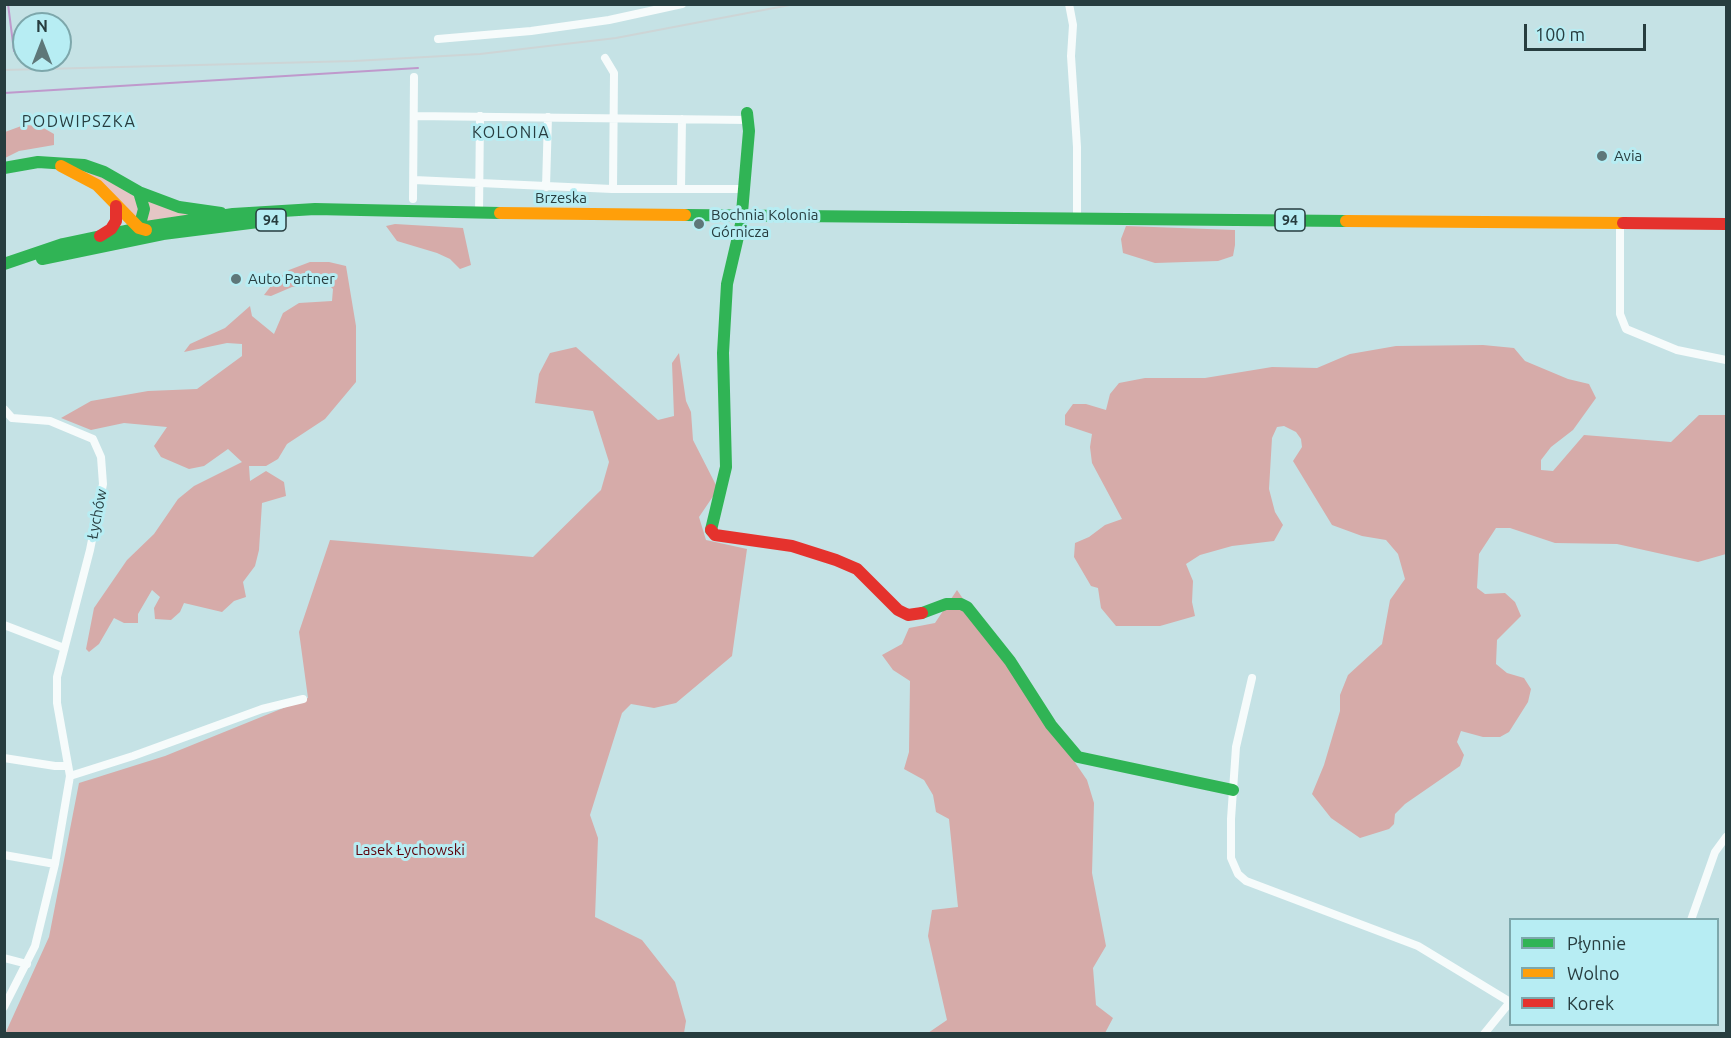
<!DOCTYPE html>
<meta charset="utf-8">
<style>
body{margin:0}
#map{position:relative;width:1731px;height:1038px;overflow:hidden;background:#c5e2e5;font-family:Ubuntu,sans-serif}
canvas{display:block}
.frame{position:absolute;inset:0;border:6px solid #273d3f;pointer-events:none}
.legend{position:absolute;left:1509px;top:918px;width:210px;height:108px;box-sizing:border-box;background:#b7edf3;border:2px solid #7da7ab;margin:0;padding:8px 10px;list-style:none;font-size:18px;color:#273d3f}
.legend li{display:flex;align-items:center;gap:12px;height:30px}
.legend b{width:30px;border:2px solid #7da7ab}
.north{position:absolute;left:12px;top:12px;width:60px;height:60px;box-sizing:border-box;background:#b7edf3;border:2px solid #7da7ab;border-radius:50%;rotate:0deg;font-size:16px;font-weight:700;line-height:24px;text-align:center;color:#273d3f}
.north::after{content:'';display:block;margin:auto;width:21px;height:27px;background:#5e7779;clip-path:polygon(50% 0,100% 100%,50% 72%,0 100%)}
.scale{position:absolute;left:1524px;top:24px;width:122px;height:27px;box-sizing:border-box;border:3px solid #273d3f;border-top:0;padding-left:8px;font-size:18px;line-height:21px;white-space:nowrap;color:#273d3f;-webkit-text-stroke:4px #b7edf3;paint-order:stroke}
</style>
<div id="map">
<canvas width="1731" height="1038"></canvas>
<div class="frame"></div>
<ul class="legend">
<li><b style="height:8px;background:#30b455"></b>Płynnie</li>
<li><b style="height:8px;background:#ff9f0a"></b>Wolno</li>
<li><b style="height:8px;background:#e5322d"></b>Korek</li>
</ul>
<div class="north">N</div>
<div class="scale">100 m</div>
</div>
<script>
const g = document.querySelector('canvas').getContext('2d');
g.lineJoin = 'round';
function fill(path, color) { g.fillStyle = color; g.fill(path, 'evenodd'); }
const poly = rows => new Path2D(rows.map(r => 'M' + r).join(''));
function stroke(path, color, width, dash) { g.strokeStyle = color; g.lineWidth = width; g.lineCap = dash ? 'butt' : 'round'; g.setLineDash(dash || []); g.stroke(path); }
function write(font, color, halo, rows, align = 'center') {
  g.font = font + ' Ubuntu,sans-serif'; g.lineWidth = 6; g.setLineDash([]); g.textBaseline = 'middle'; g.strokeStyle = halo; g.fillStyle = color; for (const [text, x, y, turn = 0] of rows) {
    g.save(); g.translate(x, y); g.rotate((+turn || 0) * Math.PI / 180); g.textAlign = isNaN(turn) ? turn : align; if (halo) g.strokeText(text, 0, 0); g.fillText(text, 0, 0); g.restore();
  }
}
const green = poly([
 [81,170,98,174,137,198,139,221],
 [146,199,191,215,147,224]
]);
const forest = poly([
 [24,125,40,126,54,134,54,145,19,151,5,158,5,132],
 [395,224,463,228,471,265,460,269,450,259,437,253,397,241,386,226],
 [1126,226,1235,230,1235,245,1233,256,1218,261,1155,263,1123,253,1121,239],
 [310,262,329,262,346,266,356,326,356,382,325,419,287,444,278,459,266,466,249,466,250,481,266,471,284,482,286,496,262,503,259,550,255,566,243,582,246,597,234,601,222,612,184,603,180,612,171,620,155,619,154,608,160,597,152,590,138,614,138,623,124,623,114,618,99,644,89,652,86,649,94,608,127,560,154,534,178,499,194,486,242,462,228,449,204,466,189,469,161,457,154,446,167,427,124,423,91,430,61,418,91,401,148,391,197,389,242,356,242,344,227,343,184,352,190,344,225,328,250,306,252,316,274,334,283,313,299,303,332,301,333,289,328,284,292,287,271,296,264,295,274,282,289,270],
 [1483,345,1514,348,1525,361,1568,379,1589,384,1596,398,1573,430,1551,447,1541,460,1541,470,1553,471,1584,435,1671,442,1699,415,1726,415,1726,554,1698,562,1617,544,1555,543,1510,528,1496,528,1479,554,1477,588,1485,594,1505,593,1515,602,1521,616,1497,640,1496,664,1507,673,1524,678,1531,689,1528,702,1509,732,1500,737,1483,737,1461,731,1457,742,1464,755,1460,766,1405,804,1395,814,1394,824,1389,829,1360,838,1331,818,1312,794,1324,765,1340,711,1340,695,1348,675,1382,644,1390,600,1405,579,1398,554,1386,540,1362,536,1332,525,1293,461,1302,447,1301,439,1296,432,1284,426,1277,427,1272,438,1269,489,1275,512,1283,525,1274,541,1232,546,1200,555,1186,564,1193,581,1192,602,1195,616,1160,626,1116,626,1101,608,1098,588,1091,586,1074,557,1075,543,1089,537,1105,525,1122,519,1092,463,1090,447,1092,434,1065,425,1065,415,1073,404,1086,404,1106,410,1110,394,1119,383,1145,378,1205,378,1272,367,1317,368,1350,354,1396,346],
 [576,347,658,420,674,416,672,363,679,353,686,401,691,412,693,440,718,489,699,517,706,540,747,549,732,656,676,703,654,708,631,704,622,713,590,815,598,838,595,917,642,940,675,982,686,1021,684,1033,5,1034,49,937,79,783,165,756,308,698,299,632,330,540,533,557,601,490,609,462,593,411,535,403,539,374,550,353],
 [957,590,1087,780,1094,803,1092,873,1106,946,1093,968,1096,1005,1113,1018,1105,1033,928,1033,947,1020,928,936,932,910,958,907,949,819,936,812,933,795,924,780,904,769,909,752,910,681,893,670,882,655,902,644,909,628,935,623]
]);
const stream = poly([
 [8,4,14,51],
 [4,93,418,68]
]);
const street = poly([
 [1069,4,1073,25,1071,56,1077,147,1077,218],
 [438,39,531,31,609,20,682,4],
 [605,58,614,73,613,189],
 [414,116,748,120],
 [414,180,612,189,744,189],
 [546,187,548,117],
 [681,189,682,119],
 [413,199,414,77],
 [479,213,480,116],
 [1620,223,1620,314,1626,329,1677,350,1726,360],
 [4,409,12,418,50,421,93,439,101,457,103,484,90,550,57,677,57,703,70,776,55,864,35,946,4,1007],
 [4,625,64,648],
 [1252,678,1236,747,1231,819,1231,858,1238,874,1246,881,1418,946,1510,1002],
 [4,758,55,766,67,766],
 [70,776,133,756,262,709,303,699],
 [4,855,55,864],
 [1691,920,1715,852,1726,837],
 [4,958,27,964],
 [1484,1034,1510,1002]
]);
const fast = poly([
 [4,168,38,162,84,165,104,172,139,192,179,207,221,213],
 [139,192,144,209,139,228],
 [685,215,1346,221],
 [42,259,163,234,274,220],
 [4,264,63,244,139,228,233,214,315,209,500,213],
 [711,530,726,467,723,353,727,284,741,224,749,131,747,113],
 [922,613,946,604,961,604,967,607,1010,661,1051,725,1078,757,1233,790]
]);
const slow = poly([
 [61,166,97,185,139,228,146,230],
 [500,213,685,215],
 [1346,221,1623,223]
]);
const jam = poly([
 [1623,223,1726,224],
 [100,236,111,229,116,221,116,206],
 [711,530,715,535,792,546,836,560,857,569,898,610,908,615,922,613]
]);
const rail = poly([
 [4,70,354,61,480,54,616,38,795,4]
]);
const markers = [
 [1602,156,6,"#5e7779"],
 [699,224,6,"#5e7779"],
 [236,279,6,"#5e7779"]
];
const shields = [
 [271,220,30],
 [1290,220,30]
];
const shieldNames = [
 ["94",271,220],
 ["94",1290,220]
];
const poiNames = [
 ["Avia",1614,156],
 ["Bochnia Kolonia",711,215],
 ["Górnicza",711,232],
 ["Auto Partner",248,279]
];
const streetNames = [
 ["Brzeska",561,198],
 ["Łychów",97,514,-79]
];
const parkNames = [
 ["Lasek Łychowski",410,850]
];
const neighbourhoodNames = [
 ["PODWIPSZKA",79,122],
 ["KOLONIA",511,133]
];
fill(green, '#e4c6c5');
fill(forest, '#d6aba9');
stroke(stream, '#bf99cc', 2);
stroke(street, '#f6fbfb', 8);
stroke(fast, '#30b455', 12);
stroke(slow, '#ff9f0a', 12);
stroke(jam, '#e5322d', 12);
stroke(rail, '#cdd5d6', 2);
for (const [x, y, r, color] of markers) { const dot = new Path2D(); dot.arc(x, y, r, 0, 2 * Math.PI); g.fillStyle = color; g.fill(dot); stroke(dot, '#b7edf3', 2); }
for (const [x, y, w] of shields) { const box = new Path2D(); box.roundRect(x - w / 2, y - 11, w, 22, 4.5); g.fillStyle = '#b7edf3'; g.fill(box); stroke(box, '#273d3f', 1.5); }
write('bold 14px', '#273d3f', null, shieldNames);
write('15px', '#273d3f', '#b7edf3', poiNames, 'left');
write('15px', '#273d3f', '#b7edf3', streetNames);
write('15px', '#5e0009', '#b7edf3', parkNames);
g.letterSpacing = '1.5px';
write('16px', '#273d3f', '#b7edf3', neighbourhoodNames);
g.letterSpacing = '0px';
</script>
